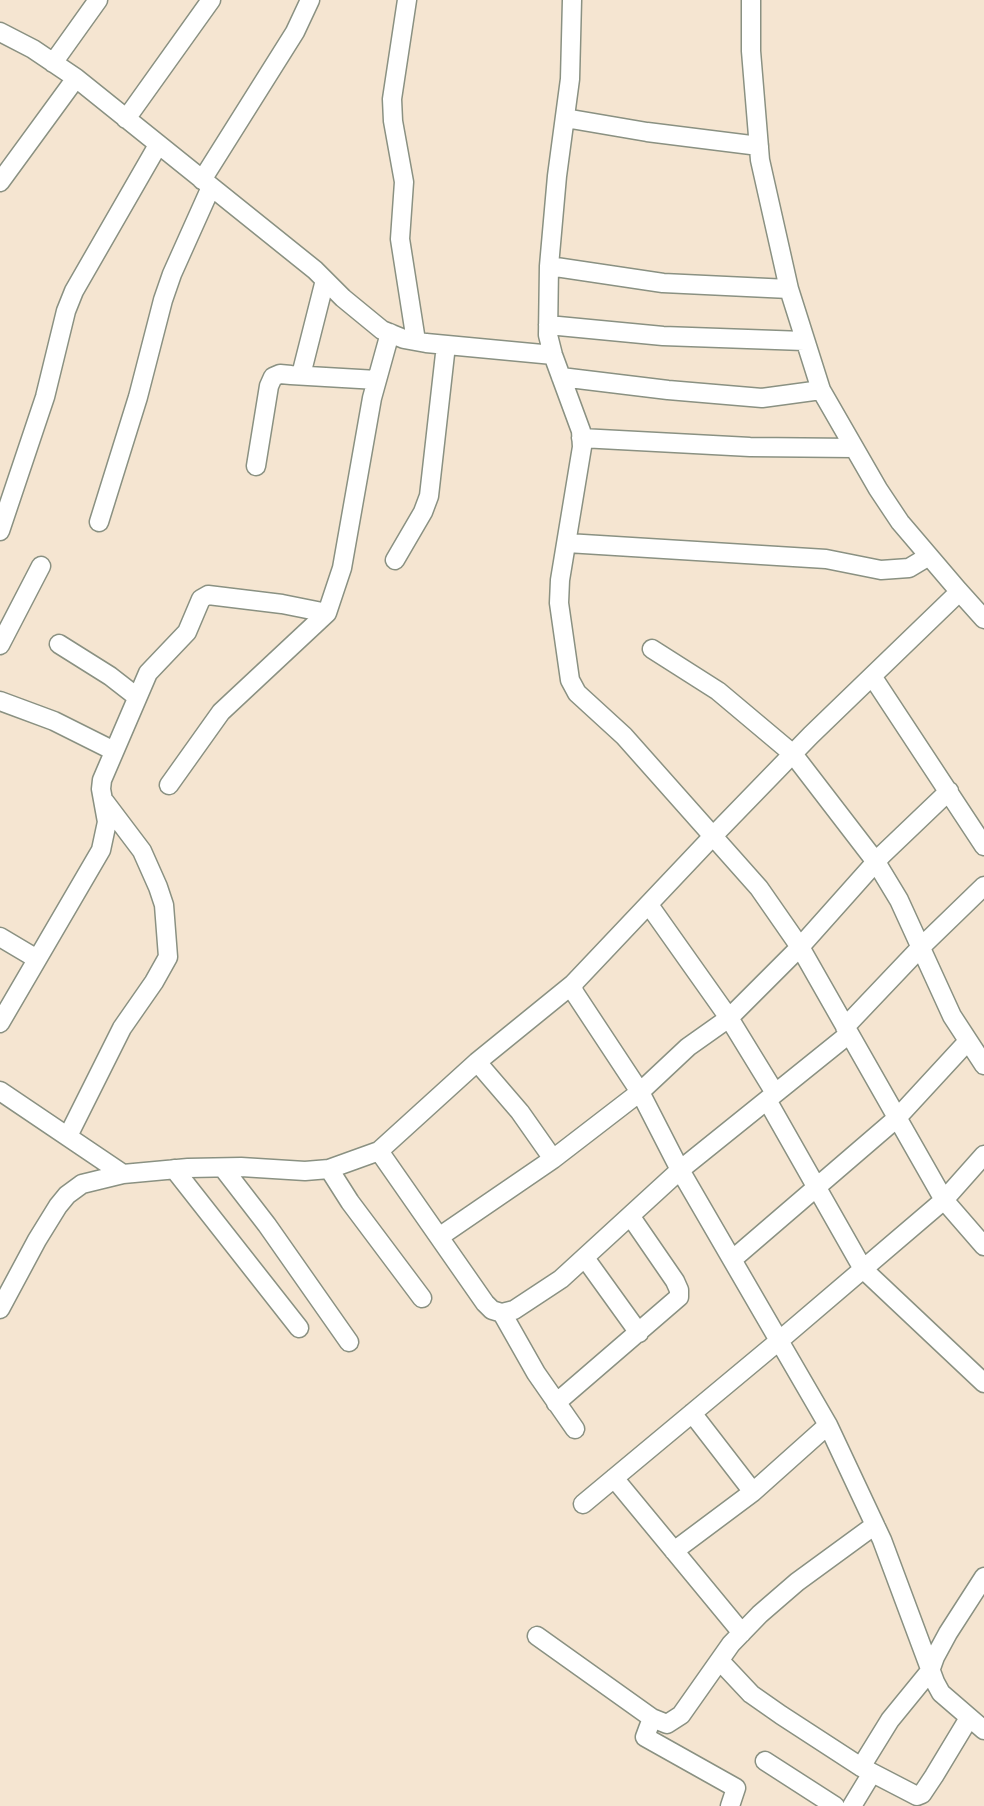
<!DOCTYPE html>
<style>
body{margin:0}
canvas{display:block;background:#f5e5d1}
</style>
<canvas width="984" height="1806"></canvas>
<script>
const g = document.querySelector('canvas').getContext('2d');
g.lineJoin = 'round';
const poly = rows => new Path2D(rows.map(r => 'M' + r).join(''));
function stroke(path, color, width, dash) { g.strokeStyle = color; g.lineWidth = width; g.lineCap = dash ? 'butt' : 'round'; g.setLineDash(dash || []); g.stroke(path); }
const minor = poly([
 [407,0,392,99,393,121,404,182,400,239,416,341],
 [572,0,570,79,557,176,549,266,548,335,553,355,581,431,582,447,560,580,559,603,570,680,577,693,624,736,759,888,800,947,944,1200,984,1246],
 [751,0,751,51,760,160,789,289,821,390,878,489,900,522,958,590,956,595,811,735,714,835,573,984,574,992,640,1092,680,1170,828,1425,882,1540,935,1682,941,1693,984,1730],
 [0,32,33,49,76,78,315,270,343,298,382,330,404,339,426,343,553,355],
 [53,63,98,0],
 [565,118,647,132,759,146],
 [126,119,211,0],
 [202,180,295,32,310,0],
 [0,182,76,78],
 [549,266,663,283,789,289],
 [548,325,663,336,804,341],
 [301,375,325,280],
 [561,377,668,390,762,398,821,390],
 [581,438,750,447,854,448],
 [256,466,269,386,273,377,280,374,291,375,377,380],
 [99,522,138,397,163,300,172,274,211,187],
 [0,531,45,397,66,311,74,291,158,145],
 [567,543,826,559,881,570,909,568,929,556],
 [395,560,423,512,429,496,446,345],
 [958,590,984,619],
 [59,644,110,676,137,697],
 [0,645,41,566],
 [652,649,718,691,793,754,876,862,899,900,952,1016,984,1065],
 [872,676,984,846],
 [0,701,54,721,114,751],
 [169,785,221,712,327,613,342,568,372,398,390,333],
 [649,905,729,1018,775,1093],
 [0,937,37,959],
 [0,1023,101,850,107,822,101,789,102,780,148,673,187,632,201,599,208,595,282,604,327,613],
 [845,1027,921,947,984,886],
 [477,1062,520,1112,553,1159],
 [0,1091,123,1174],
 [767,1100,863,1269,984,1383],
 [68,1136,122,1028,154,982,168,957,164,905,158,887,142,851,105,802],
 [379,1151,485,1303,492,1310,502,1313,514,1310,561,1279,680,1170,849,1034],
 [223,1168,267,1225,349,1342],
 [174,1169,299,1328],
 [329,1169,350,1202,422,1298],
 [439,1237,553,1159,640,1092,688,1047,729,1018,800,947,882,855,949,791],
 [585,1258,639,1333],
 [733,1259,897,1118,968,1041],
 [0,1309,37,1240,58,1206,67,1195,82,1184,123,1174,188,1168,241,1167,305,1171,329,1169,379,1151,477,1062,573,984],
 [502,1313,536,1373,575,1429],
 [556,1403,679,1297,679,1290,675,1281,631,1217],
 [692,1413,753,1492],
 [614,1478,742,1633],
 [583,1504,780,1340,944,1200,984,1155],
 [674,1551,753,1492,828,1425],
 [537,1636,652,1718,667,1724,681,1715,731,1644,760,1614,797,1582,875,1525],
 [720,1661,751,1694,781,1715,861,1767,917,1796,922,1794,934,1776,969,1718],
 [652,1718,645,1737,736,1788,730,1806],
 [765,1761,835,1806],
 [861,1767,890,1720,930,1671,935,1657,948,1633,984,1577],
 [852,1806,872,1773]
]);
stroke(minor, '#8a9182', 21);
stroke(minor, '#fff', 18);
</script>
